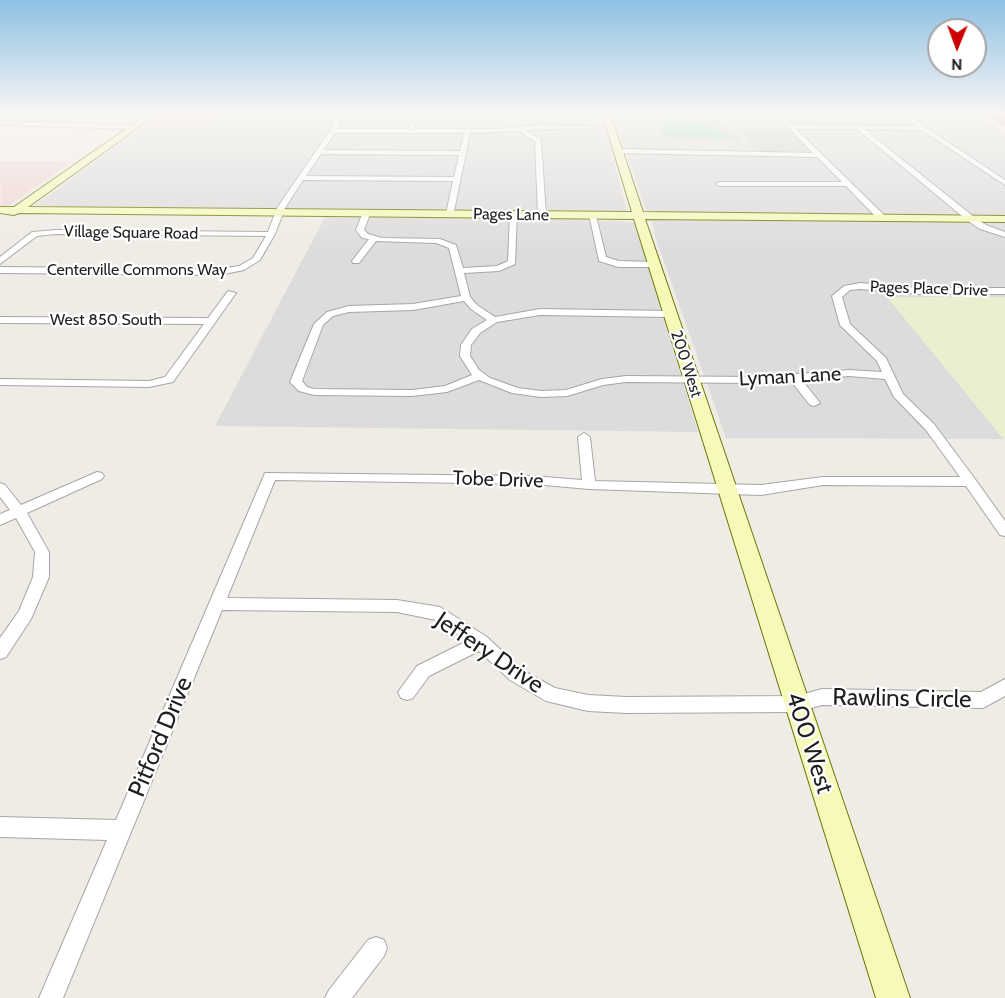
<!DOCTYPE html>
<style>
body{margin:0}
#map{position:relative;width:1005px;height:998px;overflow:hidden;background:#efece5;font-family:Cabin,sans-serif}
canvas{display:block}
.north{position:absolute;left:927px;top:18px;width:60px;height:60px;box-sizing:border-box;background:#fff;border:2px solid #a5a5a5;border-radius:50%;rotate:181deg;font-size:16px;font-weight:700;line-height:24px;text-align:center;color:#1f1f1f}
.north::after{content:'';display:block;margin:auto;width:21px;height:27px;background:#cd0102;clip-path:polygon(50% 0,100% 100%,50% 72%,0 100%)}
</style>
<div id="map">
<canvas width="1005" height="998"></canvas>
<div class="north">N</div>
</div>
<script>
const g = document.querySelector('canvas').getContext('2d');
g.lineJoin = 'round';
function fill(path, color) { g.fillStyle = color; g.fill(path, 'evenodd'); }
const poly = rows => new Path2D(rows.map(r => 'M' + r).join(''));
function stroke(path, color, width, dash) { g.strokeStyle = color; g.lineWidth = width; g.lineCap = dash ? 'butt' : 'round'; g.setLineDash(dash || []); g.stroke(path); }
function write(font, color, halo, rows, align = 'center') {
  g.font = font + ' Cabin,sans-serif'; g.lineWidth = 4.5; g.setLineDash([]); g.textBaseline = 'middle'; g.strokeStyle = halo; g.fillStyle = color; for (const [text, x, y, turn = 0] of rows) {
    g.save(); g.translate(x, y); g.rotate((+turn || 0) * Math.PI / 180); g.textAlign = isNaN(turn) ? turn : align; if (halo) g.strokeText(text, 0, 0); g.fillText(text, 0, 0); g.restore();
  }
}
const residential = poly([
 [214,113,601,113,627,211,34,206,151,121,204,121],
 [612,113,973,113,1005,133,1005,217,650,213,646,210],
 [668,139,808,153,676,152],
 [325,217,556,219,634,222,698,432,215,426],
 [658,219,1005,222,1005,297,888,297,1004,439,726,438,655,236,652,221]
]);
const commercial = poly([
 [160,113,214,113,204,121,151,121],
 [0,161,73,161,11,204,1,207]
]);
const religious = poly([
 [654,116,778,117,811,152,676,152,668,140,665,139]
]);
const farmland = poly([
 [887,297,1005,297,1005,441]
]);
const pitch = poly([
 [664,118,709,125,724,133,726,139,665,136,662,132]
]);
const parking = poly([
 [723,118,774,118,787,129,739,130,756,152,678,151,670,141,730,140,742,142]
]);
const street = poly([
 [319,113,326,113,336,117,340,125,337,129,408,129,415,115,435,117,417,119,413,129,498,129,539,125,614,127,526,130,541,140,546,215,542,217,538,215,535,141,519,131,470,133,453,216,446,214,453,181,303,180,285,208,275,234,260,260,244,270,219,275,0,273,0,267,219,269,239,266,253,258,266,236,56,234,37,236,0,264,0,257,32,232,56,230,268,232,277,208,334,125,332,119,319,113],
 [335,133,464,133,460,151,323,150,335,133],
 [321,154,459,155,454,177,306,176,321,154],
 [774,113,780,113,793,125,917,126,898,113,904,113,1005,180,1005,185,922,130,864,129,974,217,986,225,1005,232,1005,237,980,229,968,221,857,129,796,129,885,216,885,220,879,220,846,186,719,186,716,184,719,182,842,182,817,157,618,153,615,151,618,149,813,153,774,113],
 [0,121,134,125,137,127,134,129,0,125,0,121],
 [363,212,370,214,364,230,368,234,382,238,440,239,456,245,463,268,497,266,508,261,510,215,517,213,515,264,499,271,464,273,470,297,477,305,495,317,540,309,670,311,675,314,670,317,540,315,497,322,480,333,471,345,470,356,479,370,490,378,518,388,541,391,566,390,602,379,626,376,757,377,849,370,882,372,877,361,840,325,832,296,844,286,860,283,920,288,1005,288,1005,294,920,294,860,289,850,290,842,297,850,324,886,358,903,394,934,424,975,479,1005,521,1005,536,1000,535,966,486,823,485,761,495,589,489,533,484,275,480,227,598,397,600,440,607,487,637,522,670,555,688,588,695,626,697,797,696,822,689,981,692,1005,679,1005,696,983,708,822,705,797,712,626,713,588,711,546,701,510,680,479,651,429,676,413,698,407,700,401,698,398,692,417,666,467,641,436,620,397,612,222,610,63,998,39,998,107,840,0,837,0,817,116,820,265,473,533,476,582,480,578,437,584,433,590,437,595,481,761,485,823,477,960,477,926,430,894,397,885,379,849,376,802,380,820,403,814,406,810,405,791,381,757,383,626,382,603,385,567,396,541,397,512,393,479,380,447,392,412,396,314,395,299,391,290,382,314,324,327,312,349,306,413,304,461,296,449,248,436,243,376,241,359,263,353,263,352,261,369,239,362,238,356,230,363,212],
 [464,301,471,309,487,320,472,329,461,345,460,356,472,375,445,386,412,390,314,389,307,387,302,381,323,325,333,316,349,312,413,310,464,301],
 [589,214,596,216,606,257,619,261,655,262,659,265,658,267,618,267,599,261,589,214],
 [228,291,236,293,173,382,149,387,0,385,0,379,149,381,165,377,204,324,0,323,0,317,208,318,228,291],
 [97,472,102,473,104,476,102,479,27,513,49,552,49,577,31,619,6,657,0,659,0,638,19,611,33,577,35,552,16,518,0,525,0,514,10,510,0,497,0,483,5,485,21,505,97,472],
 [376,937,384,940,387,948,384,956,352,998,325,998,329,990,368,940,376,937]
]);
const secondary = poly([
 [149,113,158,113,28,207,632,212,602,113,610,113,643,212,1005,216,1005,222,645,219,910,998,876,998,634,219,19,213,14,215,0,213,0,207,14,207,149,113]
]);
const highway = poly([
 [981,113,994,113,1005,117,1005,124,981,113]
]);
const farStreetnames = [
 ["Pages Lane",511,215,1],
 ["Village Square Road",131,233,1],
 ["Centerville Commons Way",137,270],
 ["Pages Place Drive",929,289,2],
 ["West 850 South",106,320],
 ["200 West",686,364,72]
];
const streetNames = [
 ["Lyman Lane",790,377,-3],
 ["Tobe Drive",498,480,2]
];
const nearStreetnames = [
 ["Jeffery Drive",489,653,34],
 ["Rawlins Circle",902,699,1],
 ["Pitford Drive",161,737,-67],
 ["400 West",809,743,72]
];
fill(residential, '#dddcdc');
fill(commercial, '#f0d5d4');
fill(religious, '#cdcdcd');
fill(farmland, '#eceed0');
fill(pitch, '#83deba');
fill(parking, '#dfdfdf');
stroke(street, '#a6a6a6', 2);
stroke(secondary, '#6b7605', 2);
stroke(highway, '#db2564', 2);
fill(street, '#fff');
fill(secondary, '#f7f9b9');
fill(highway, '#e78d9e');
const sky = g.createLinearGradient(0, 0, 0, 252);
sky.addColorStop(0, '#8dc0e4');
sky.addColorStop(0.45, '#f8f6f3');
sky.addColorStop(1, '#f8f6f300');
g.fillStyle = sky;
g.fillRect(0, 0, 1005, 252);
write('16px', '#1f1f1f', '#fff', farStreetnames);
write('20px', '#1f1f1f', '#fff', streetNames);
write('24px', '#1f1f1f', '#fff', nearStreetnames);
</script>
